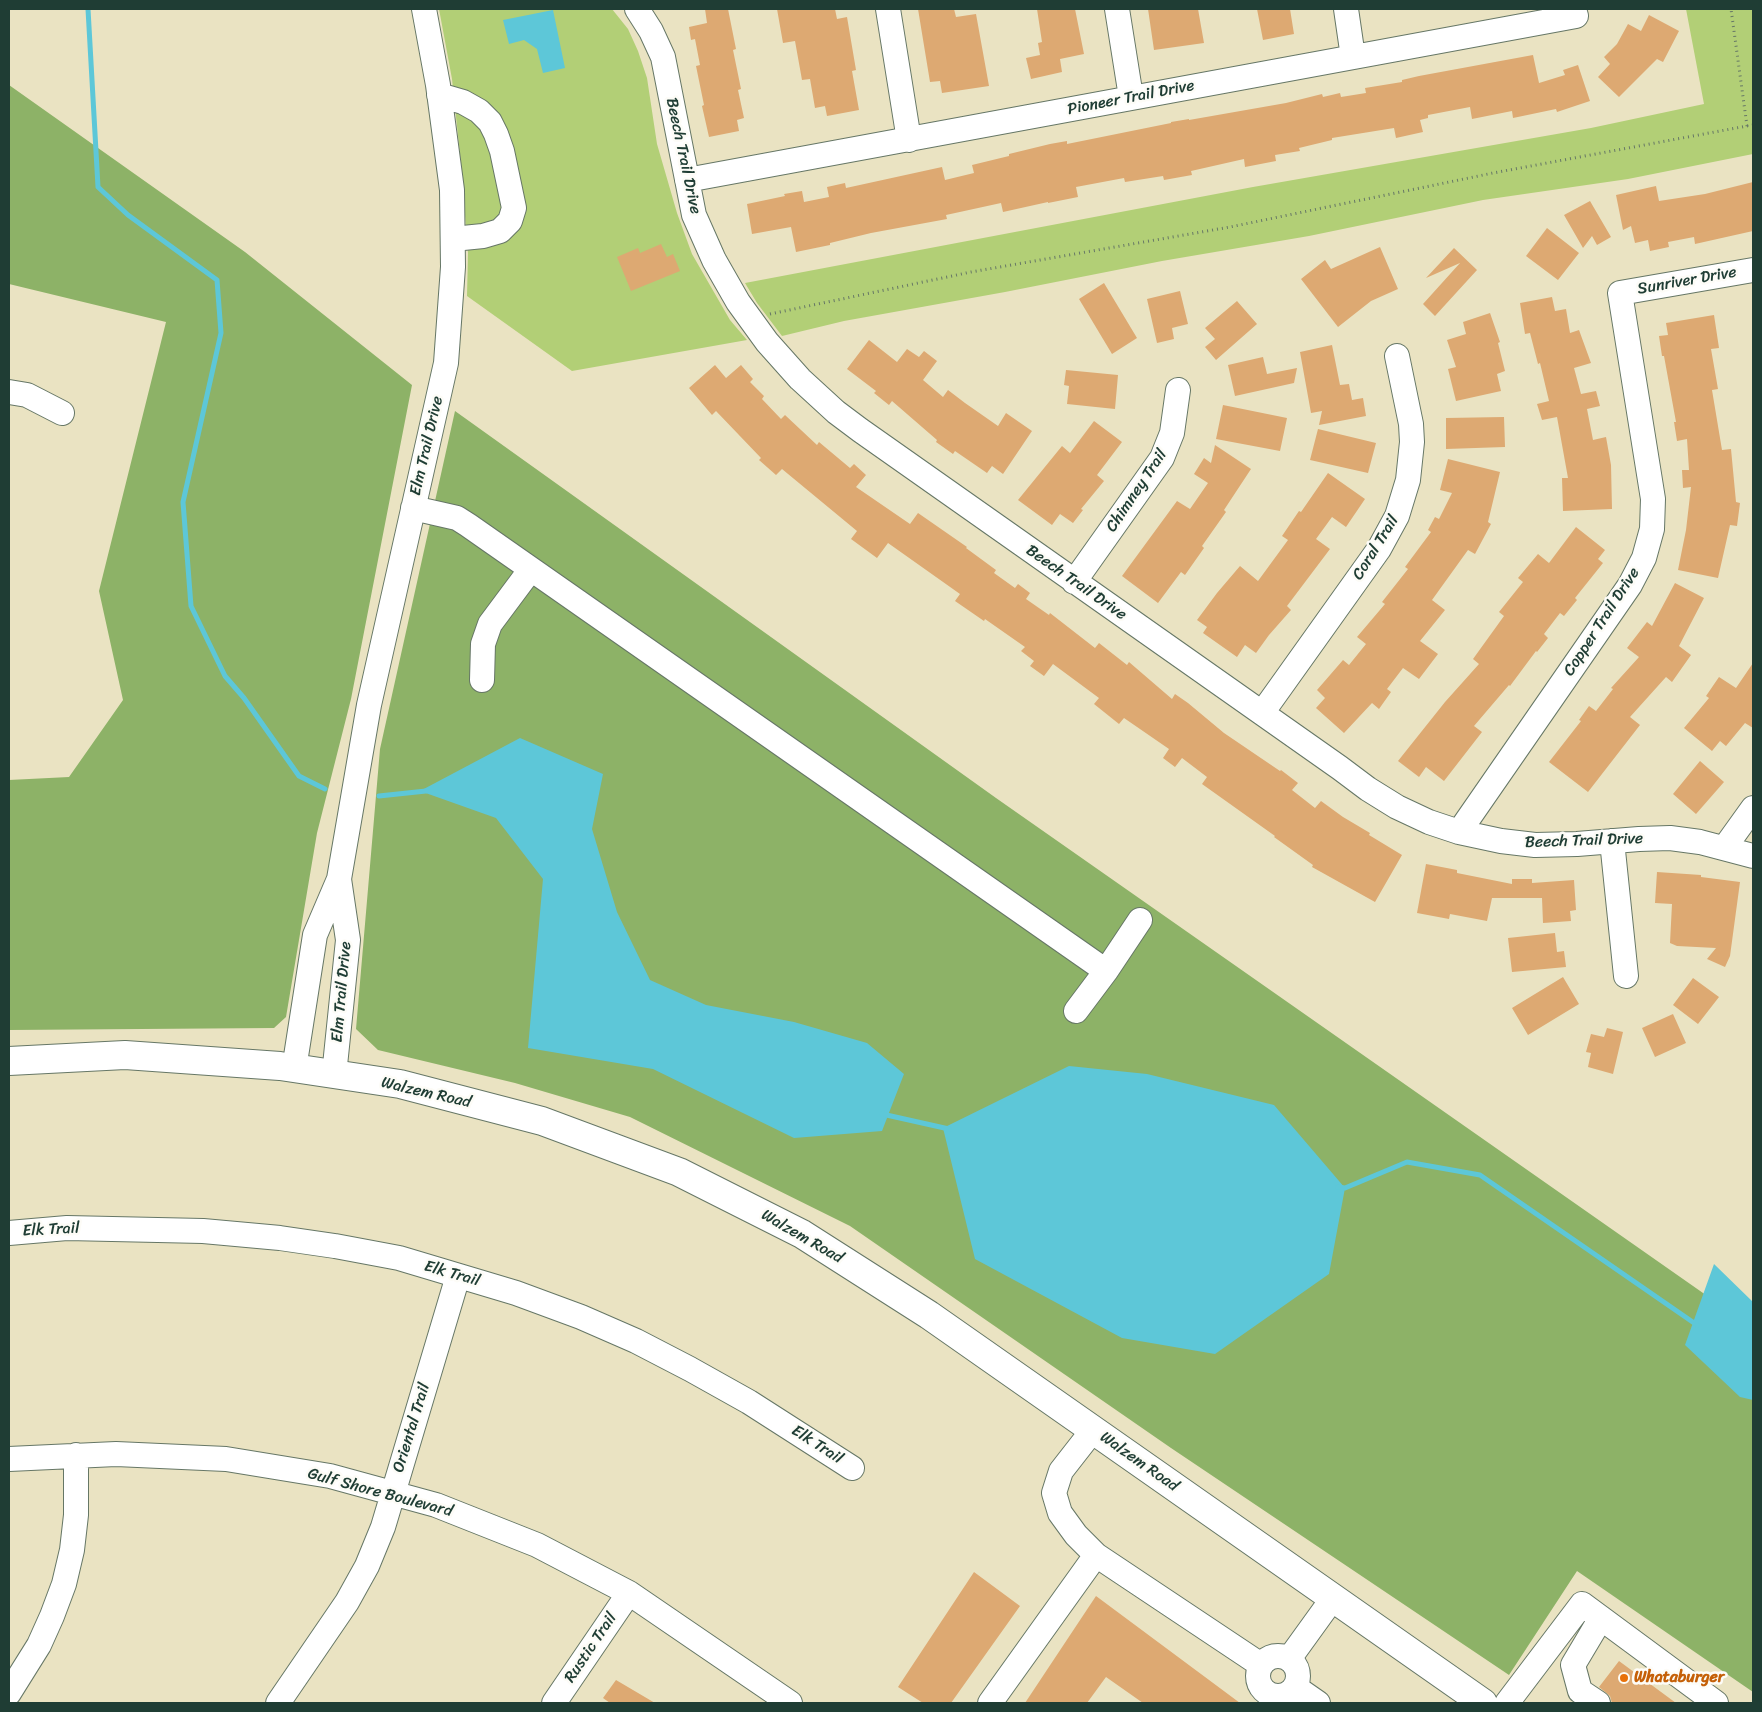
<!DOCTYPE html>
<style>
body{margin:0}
#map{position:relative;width:1762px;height:1712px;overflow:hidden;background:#eae3c2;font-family:Sriracha,sans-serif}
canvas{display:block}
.frame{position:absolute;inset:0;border:10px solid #1f3d34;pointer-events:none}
</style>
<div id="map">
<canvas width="1762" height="1712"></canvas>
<div class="frame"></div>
</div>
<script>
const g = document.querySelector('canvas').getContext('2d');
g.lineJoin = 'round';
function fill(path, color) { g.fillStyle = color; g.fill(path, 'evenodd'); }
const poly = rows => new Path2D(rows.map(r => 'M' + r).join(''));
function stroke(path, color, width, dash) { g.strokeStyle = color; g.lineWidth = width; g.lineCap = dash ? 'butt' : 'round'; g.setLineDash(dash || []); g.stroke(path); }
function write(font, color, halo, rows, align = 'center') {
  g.font = font + ' Sriracha,sans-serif'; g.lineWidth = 5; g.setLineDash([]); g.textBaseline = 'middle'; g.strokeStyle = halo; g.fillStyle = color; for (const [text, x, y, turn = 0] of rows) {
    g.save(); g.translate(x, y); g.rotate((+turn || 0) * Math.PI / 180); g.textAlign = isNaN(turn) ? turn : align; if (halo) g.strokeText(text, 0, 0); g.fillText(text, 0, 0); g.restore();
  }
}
const green = poly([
 [439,9,612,9,628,29,638,51,647,78,657,144,677,213,692,254,730,320,747,340,572,371,467,296,468,253,460,154,452,79],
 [1686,9,1753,9,1753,154,1628,179,1483,200,1309,236,1162,261,1005,292,844,321,782,336,757,303,745,283,1253,187,1591,128,1704,104]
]);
const forest = poly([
 [9,85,245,252,412,385,351,699,317,833,286,1017,274,1028,9,1030,9,780,69,777,123,700,99,591,166,322,9,284],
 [455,411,996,798,1753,1328,1753,1692,1577,1571,1509,1675,1171,1448,850,1226,630,1117,515,1083,378,1050,356,1029,380,749]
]);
const water = poly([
 [553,10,565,68,543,73,537,49,524,40,509,44,503,20],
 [520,738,603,774,592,829,617,912,650,980,706,1005,794,1022,867,1043,904,1074,882,1131,794,1138,653,1069,528,1048,543,879,496,818,420,791],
 [1069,1066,1147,1074,1274,1105,1345,1188,1329,1274,1215,1354,1122,1338,975,1259,943,1128],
 [1714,1264,1753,1302,1753,1400,1740,1397,1685,1345]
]);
const stream = poly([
 [88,9,98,187,128,215,217,280,221,333,183,502,191,606,225,676,244,698,299,776,325,789],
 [379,796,426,791],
 [882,1114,949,1129],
 [1338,1187,1345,1188,1407,1162,1480,1175,1697,1325]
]);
const building = poly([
 [705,9,728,9,736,49,733,50,741,89,738,90,744,118,737,120,739,131,709,137,702,106,704,105,696,66,700,65,695,39,691,40,689,27,707,23],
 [777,9,835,9,837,19,847,17,856,70,852,71,859,110,827,116,825,106,815,108,810,79,802,80,795,41,783,43],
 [918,9,954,9,956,17,976,14,989,86,942,93,940,81,930,82],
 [1037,9,1075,9,1084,54,1060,59,1062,72,1031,79,1026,58,1040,55,1038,43,1042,42],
 [1148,9,1198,9,1204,43,1154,50],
 [1257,9,1290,9,1294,34,1263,40],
 [1649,15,1679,31,1663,62,1657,59,1619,97,1598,77,1610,64,1604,57,1617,44,1628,24,1641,31],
 [1533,55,1539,83,1565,75,1563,70,1578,65,1590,101,1557,112,1556,109,1513,118,1512,111,1472,119,1470,107,1428,115,1428,118,1420,120,1423,132,1396,138,1394,128,1332,138,1332,140,1299,148,1300,151,1275,155,1276,161,1245,167,1244,159,1191,171,1192,175,1164,180,1163,176,1125,182,1124,178,1076,187,1078,197,1048,203,1048,202,1003,212,1001,203,946,215,947,219,871,233,830,243,830,245,796,252,791,227,752,234,747,204,785,196,784,194,802,191,804,202,829,197,827,187,845,183,846,188,942,167,945,180,974,173,972,165,1009,156,1009,154,1050,144,1067,141,1067,144,1171,123,1171,122,1189,119,1189,120,1286,103,1322,94,1323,97,1340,93,1341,97,1366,93,1365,88,1402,82,1402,80,1419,76],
 [1753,182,1753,231,1695,244,1694,237,1668,242,1669,247,1650,251,1648,240,1635,243,1631,226,1623,230,1616,195,1656,186,1659,201,1705,194],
 [1590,201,1611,237,1597,245,1592,236,1583,248,1564,215],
 [1547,228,1579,253,1558,280,1526,256],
 [661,244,667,257,673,254,680,271,631,291,617,257,638,248,640,253],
 [1380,247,1398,289,1371,301,1338,327,1301,279,1325,260,1331,269],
 [1454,248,1477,270,1435,316,1423,304,1460,263,1426,278],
 [1104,283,1137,338,1112,354,1079,299],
 [1180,291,1188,324,1172,328,1174,339,1157,343,1147,299],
 [1552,297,1555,311,1566,309,1570,333,1579,330,1591,363,1574,368,1581,394,1596,391,1600,406,1587,409,1593,440,1606,437,1611,465,1612,509,1563,511,1562,478,1568,478,1557,417,1542,420,1537,404,1549,401,1540,363,1538,364,1530,333,1525,334,1520,303],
 [1237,301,1257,324,1216,360,1205,347,1215,339,1205,328],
 [1490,313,1500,342,1498,343,1505,371,1497,374,1501,391,1456,401,1448,369,1456,367,1447,340,1466,334,1463,322],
 [1714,315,1719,348,1711,349,1718,389,1712,390,1722,450,1731,449,1736,502,1740,503,1737,526,1730,525,1718,578,1678,570,1686,530,1691,487,1683,488,1682,470,1689,470,1687,439,1677,441,1674,422,1676,422,1664,356,1662,356,1659,336,1668,335,1666,323],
 [869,340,897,362,907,349,919,357,924,351,937,361,923,380,943,397,948,390,965,403,998,426,1006,413,1032,431,1003,474,992,466,987,473,955,451,953,454,936,442,937,440,892,401,889,405,874,393,876,391,847,369],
 [1332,345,1340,385,1349,384,1352,400,1363,398,1366,416,1319,425,1322,411,1311,413,1300,352],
 [1263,357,1267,374,1297,368,1294,383,1235,396,1228,365],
 [715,365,726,378,741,365,753,379,750,382,764,396,762,399,781,419,785,415,817,445,819,442,850,468,854,464,866,475,856,487,910,524,918,513,967,547,966,548,996,570,994,573,1015,588,1018,584,1030,593,1026,599,1049,615,1050,613,1095,648,1099,643,1127,665,1129,662,1172,699,1175,694,1188,703,1224,733,1280,771,1281,770,1298,783,1292,790,1315,808,1321,801,1343,817,1370,833,1369,835,1402,855,1375,902,1312,867,1313,865,1274,837,1275,836,1202,784,1207,777,1182,758,1175,767,1163,758,1169,749,1124,718,1119,724,1094,704,1099,698,1053,664,1044,676,1030,666,1034,661,1021,651,1025,647,985,619,984,621,955,601,960,594,888,543,877,558,851,539,857,531,782,469,776,475,759,460,761,458,716,411,712,415,689,388],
 [1066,370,1118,375,1115,409,1067,404,1069,386,1064,385],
 [1223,405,1287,418,1280,451,1216,439],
 [1504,417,1505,447,1446,449,1446,418],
 [1094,421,1122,442,1097,475,1104,481,1081,509,1083,510,1073,523,1060,514,1052,525,1018,500,1062,446,1070,453],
 [1318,429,1376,443,1368,473,1310,460],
 [1215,445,1251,469,1224,510,1226,512,1202,546,1204,548,1185,575,1181,572,1158,603,1122,576,1177,501,1190,509,1208,483,1194,474,1204,458,1211,463],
 [1448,459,1500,472,1488,522,1491,524,1475,554,1468,550,1432,600,1445,610,1420,641,1438,654,1419,679,1403,668,1387,689,1391,692,1379,709,1372,703,1344,733,1316,708,1325,698,1317,690,1343,660,1349,665,1366,644,1357,637,1385,604,1382,602,1408,569,1405,567,1431,532,1428,530,1435,517,1439,519,1452,493,1440,490],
 [1328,473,1365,499,1346,527,1332,517,1316,539,1330,549,1287,606,1291,610,1269,635,1256,653,1245,645,1237,657,1203,633,1207,627,1197,620,1217,593,1240,566,1258,581,1288,540,1282,536,1299,511,1301,512],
 [1576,527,1605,550,1598,559,1603,563,1575,598,1577,600,1564,616,1560,613,1544,634,1548,638,1537,652,1536,651,1510,686,1509,685,1474,726,1482,732,1444,781,1426,767,1419,777,1398,761,1445,702,1479,664,1473,659,1504,616,1499,612,1523,582,1518,578,1538,554,1549,563],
 [1675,583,1704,598,1679,646,1691,655,1672,682,1666,677,1630,717,1640,725,1588,792,1549,762,1581,721,1579,720,1589,706,1596,711,1613,689,1611,688,1639,657,1627,648,1647,622,1652,626],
 [1753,663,1753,728,1745,723,1726,746,1720,741,1712,751,1684,728,1709,698,1706,696,1719,677,1736,688],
 [1700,761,1724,782,1696,814,1673,794],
 [1426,864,1457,870,1457,873,1512,884,1512,879,1532,879,1532,883,1574,880,1576,910,1570,911,1571,921,1543,923,1542,898,1492,898,1487,921,1450,914,1449,919,1417,913],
 [1657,872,1701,875,1701,877,1740,882,1730,956,1725,967,1707,959,1716,948,1677,946,1670,943,1672,904,1655,903],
 [1555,933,1557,952,1564,951,1566,967,1512,972,1508,938],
 [1563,977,1579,1004,1528,1035,1512,1008],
 [1693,978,1719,997,1698,1024,1673,1005],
 [1673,1014,1686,1043,1655,1057,1642,1028],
 [1607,1028,1623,1032,1613,1074,1588,1067,1591,1053,1586,1052,1591,1034,1604,1037],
 [974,1572,1020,1606,951,1703,923,1703,898,1687],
 [1096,1596,1240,1703,1143,1703,1106,1677,1087,1703,1025,1703],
 [1619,1661,1676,1703,1612,1703,1610,1696,1599,1687],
 [616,1680,655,1703,610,1703,603,1698]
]);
const path = poly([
 [1747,126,1753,125],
 [770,314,971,272,1230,227,1493,173,1747,126,1731,9]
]);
const minor = poly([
 [637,9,651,31,663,57,694,215,714,260,738,302,767,342,800,379,836,412,860,430,1340,768,1368,789,1397,807,1429,822,1459,832,1501,841,1535,845,1577,844,1639,839,1670,838,1700,842,1753,856],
 [888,9,909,140],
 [1117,9,1131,97],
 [1346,9,1353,57],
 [439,95,463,102,479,111,490,122,496,134,502,151,514,208,510,221,500,231,483,236,453,239],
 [687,180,1576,16,1574,9],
 [9,392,27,395,62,413],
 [413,508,457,518,468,525,1106,971,1140,920],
 [1074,582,1162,458,1172,433,1178,390],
 [482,680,483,644,490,624,531,569],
 [1262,713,1379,549,1397,516,1408,480,1412,442,1411,424,1397,356],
 [1459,832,1630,585,1644,558,1652,529,1653,499,1620,293,1753,270],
 [1612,841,1626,976],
 [1725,847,1753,808],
 [1076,1011,1106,971],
 [294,1069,315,935,339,879,369,705,446,363,453,267,452,190,438,85,424,9],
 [334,1075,348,940,339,879],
 [9,1233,67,1228,203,1231,280,1238,335,1246,399,1258,516,1293,581,1317,636,1341,690,1369,749,1402,852,1468],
 [1093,1430,1061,1471,1054,1493,1060,1513,1076,1535,1096,1555],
 [9,1459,116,1454,226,1459,330,1476,436,1505,537,1545,629,1593,790,1703],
 '1258 1676a20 20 0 1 1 40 0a20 20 0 1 1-40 0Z',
 [1289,1659,1333,1598],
 [1295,1687,1318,1703],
 [9,1693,39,1645,52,1616,64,1584,72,1550,76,1515,76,1455],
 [278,1703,347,1602,367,1566,383,1527,458,1276],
 [554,1703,629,1593],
 [990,1703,1096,1555,1261,1665],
 [1507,1703,1582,1604,1716,1703],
 [1598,1703,1580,1691,1573,1665,1601,1618]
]);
const major = poly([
 [9,1061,125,1055,280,1066,400,1084,542,1121,679,1172,802,1234,929,1315,1483,1703]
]);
const markers = [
 [1624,1678,5,"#e8710a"]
];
const streetNames = [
 ["Pioneer Trail Drive",1131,98,-11],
 ["Beech Trail Drive",683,156,78],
 ["Sunriver Drive",1687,281,-10],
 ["Elm Trail Drive",427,446,-77],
 ["Chimney Trail",1137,491,-56],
 ["Coral Trail",1376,548,-58],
 ["Beech Trail Drive",1076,583,35],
 ["Copper Trail Drive",1602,622,-57],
 ["Beech Trail Drive",1584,841,-2],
 ["Elm Trail Drive",342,992,-85],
 ["Walzem Road",426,1093,13],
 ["Elk Trail",51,1230,-3],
 ["Walzem Road",802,1237,30],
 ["Elk Trail",452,1274,16],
 ["Oriental Trail",412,1428,-73],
 ["Elk Trail",817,1445,33],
 ["Walzem Road",1139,1462,35],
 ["Gulf Shore Boulevard",380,1493,15],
 ["Rustic Trail",591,1648,-56]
];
const foodNames = [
 ["Whataburger",1634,1678]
];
fill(green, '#b2cf76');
fill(forest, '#8db267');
fill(water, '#5dc7d8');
stroke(stream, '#5dc7d8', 5);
fill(building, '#dda972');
stroke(minor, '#676', 26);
stroke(major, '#676', 30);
stroke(path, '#676', 3, [1, 4]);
stroke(minor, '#fff', 24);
stroke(major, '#fff', 28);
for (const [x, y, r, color] of markers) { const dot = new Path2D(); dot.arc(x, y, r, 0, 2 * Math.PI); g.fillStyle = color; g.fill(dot); stroke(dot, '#fdfcf7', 2); }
write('16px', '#1f3d34', '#fdfcf7', streetNames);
write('bold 16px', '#c56008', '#fdfcf7', foodNames, 'left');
</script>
